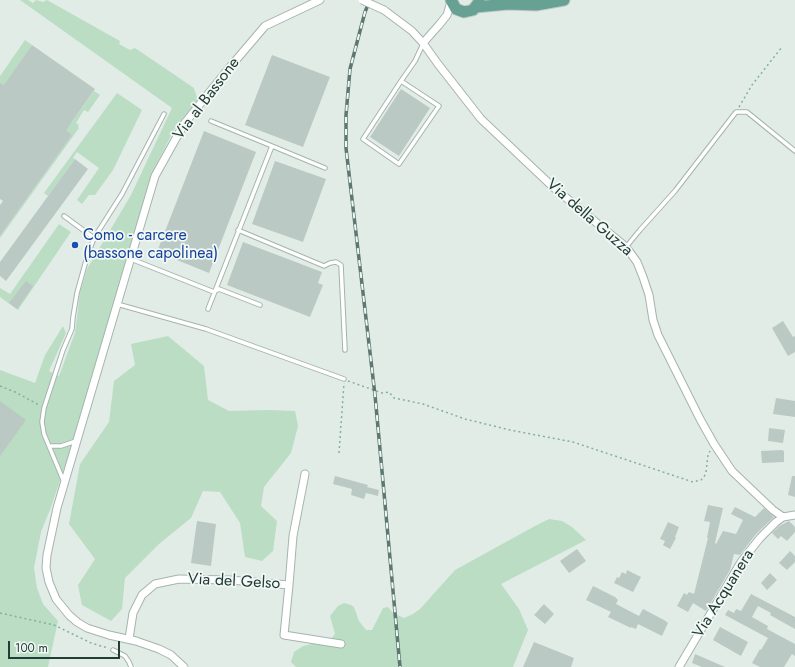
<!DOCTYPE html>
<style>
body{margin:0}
#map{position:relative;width:795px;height:667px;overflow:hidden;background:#e2ece7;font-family:Jost,sans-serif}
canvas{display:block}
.scale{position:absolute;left:8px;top:641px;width:112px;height:18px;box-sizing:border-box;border:2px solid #223d36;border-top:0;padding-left:5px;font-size:12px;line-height:14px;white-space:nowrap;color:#223d36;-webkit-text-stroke:3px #f2f8f5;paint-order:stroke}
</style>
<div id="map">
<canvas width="795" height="667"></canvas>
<div class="scale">100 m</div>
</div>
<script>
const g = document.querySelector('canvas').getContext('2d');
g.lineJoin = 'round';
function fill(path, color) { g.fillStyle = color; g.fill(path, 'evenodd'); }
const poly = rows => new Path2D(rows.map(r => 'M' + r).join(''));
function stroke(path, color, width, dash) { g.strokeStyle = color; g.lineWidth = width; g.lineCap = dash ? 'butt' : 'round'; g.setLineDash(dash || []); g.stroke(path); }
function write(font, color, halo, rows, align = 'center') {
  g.font = font + ' Jost,sans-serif'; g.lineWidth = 3.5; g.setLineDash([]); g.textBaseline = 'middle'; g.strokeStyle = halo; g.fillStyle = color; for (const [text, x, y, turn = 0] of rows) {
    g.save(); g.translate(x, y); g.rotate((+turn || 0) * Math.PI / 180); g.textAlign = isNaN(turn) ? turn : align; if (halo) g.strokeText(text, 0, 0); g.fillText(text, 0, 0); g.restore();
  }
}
const green = poly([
 [20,0,28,0,33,3,36,0,43,2,47,0,120,41,119,44,130,50,135,48,194,88,198,101,182,119,174,130,154,169,104,336,76,434,51,507,41,532,34,568,37,588,43,604,58,621,48,667,0,667,0,370,35,383,45,355,63,326,66,333,49,371,59,376,75,333,80,292,87,269,131,195,172,108],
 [25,40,32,45,9,79,71,123,94,91,100,95,88,112,84,110,76,123,79,125,78,127,79,128,0,238,0,236,72,135,0,83,0,76],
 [117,93,142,110,113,170,95,195,89,195,82,204,77,200,99,168,77,152,73,158,75,159,48,196,44,193],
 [59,224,71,232,18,310,0,297,0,288,10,294],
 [168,336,204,366,208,400,229,411,269,410,295,411,298,426,291,453,264,487,261,506,277,521,273,551,262,561,245,557,240,523,220,492,203,491,191,518,159,544,125,578,122,609,111,621,82,605,78,585,95,559,69,524,80,464,109,422,114,381,135,365,131,344],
 [549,519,562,521,572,527,586,540,501,584,519,609,528,630,513,667,296,667,291,662,294,652,303,646,330,640,335,634,330,616,338,606,344,603,351,605,354,607,359,621,366,630,372,630,383,608,388,607,393,613,404,618,413,614,420,609,455,570,535,526]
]);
const building = poly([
 [32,45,95,89,66,130,72,135,0,236,0,205,3,201,0,199,0,83,4,85],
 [272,55,330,77,303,147,245,125],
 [401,89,430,108,399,156,370,137],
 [204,131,256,152,209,273,157,252],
 [75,159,88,169,6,281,0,276,0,262],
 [275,161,326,179,303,242,252,224],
 [243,242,322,272,318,283,323,285,310,317,227,285],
 [26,281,33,286,17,309,9,303],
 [783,321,793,337,795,336,795,352,788,356,772,328],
 [776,398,795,401,795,417,773,414],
 [0,401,26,420,0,456],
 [769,428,785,430,783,443,768,441],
 [782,450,784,451,784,462,762,463,761,451],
 [335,476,368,485,367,487,379,490,378,496,366,493,364,499,351,495,352,489,333,484],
 [792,476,795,476,795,497,788,495],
 [708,505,723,508,715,543,716,544,723,531,736,534,743,520,731,514,735,507,755,517,764,508,774,517,756,534,740,555,734,554,730,570,706,611,693,603,688,612,677,606,684,593,687,595,689,592,694,594,708,538,707,538,710,522,704,521],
 [197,521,216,524,211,566,191,563],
 [789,521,795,527,795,532,787,541,781,536,778,539,772,533,779,526],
 [668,522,679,527,675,537,676,538,670,549,663,545,665,541,660,539],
 [577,549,586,561,569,573,560,561],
 [790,551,795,556,795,562,787,570,779,563],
 [627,570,641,577,633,592,614,583,617,577,619,578,622,572,626,574],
 [770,573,777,580,767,590,761,583],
 [593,586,615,597,618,600,616,604,639,616,643,609,664,620,668,623,662,636,638,624,636,629,631,627,631,628,608,617,611,612,586,600],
 [751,594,795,617,795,629,770,615,771,613,758,606,752,617,768,626,767,629,795,644,795,656,792,654,784,667,760,667,752,663,760,649,761,650,768,638,725,615,728,610,734,613,736,609,741,611],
 [544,604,554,614,545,624,534,615],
 [720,627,748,642,741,656,713,640],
 [534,642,574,658,571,667,523,667],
 [695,654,725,667,702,667,692,663]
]);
const path = poly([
 [739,107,752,85,782,47],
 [348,381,382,393,389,392,394,398,423,404,465,419,510,430,573,442,693,482,701,480,704,477,706,472,708,455,710,451],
 [0,386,15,392,39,405],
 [339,453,344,383],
 [0,613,54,625,91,643,108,648]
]);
const service = poly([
 [401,81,363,139,399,164,439,106,401,81,415,61,423,44],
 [272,146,325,168],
 [64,216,94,238],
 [238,230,324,266,330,263,336,262,341,265,345,350],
 [626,247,640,230,675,191,736,112,747,112,795,151],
 [131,259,214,292,219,289,260,305],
 [117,304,206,329,344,379],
 [208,309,272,146,211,121],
 [49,446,61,446,76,441],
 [64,482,44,434,42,422,44,408,63,350,72,329,73,317,77,293,87,257,94,238,122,194,164,114],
 [113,650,125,656,129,662,131,667]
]);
const minor = poly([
 [384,10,412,31,423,43,438,64,481,119,553,187,626,247,637,262,643,277,649,295,653,320,658,335,700,419,714,444,732,471,773,510,783,517],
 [423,43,439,25,447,15,451,2],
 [289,585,284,635,341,644],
 [129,639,133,613,142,595,155,584,179,579,230,580,289,585,293,536,305,474],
 [184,667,171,655,159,649,136,641,109,635,87,628,77,622,69,615,56,599,49,582,46,568,47,555,57,508,155,176,184,124,225,73,265,26,320,0],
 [679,667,741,562,760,538,776,522,783,517,795,515]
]);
const primary = poly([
 [451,0,456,9,464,12,473,10,479,2],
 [476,7,508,4,536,5,564,0]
]);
const rail = poly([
 [370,0,365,12,350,69,346,115,346,148,375,395,400,667]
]);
const minorBridge = poly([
 [362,0,384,10]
]);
const markers = [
 [75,245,4,"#1a4fb4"]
];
const streetNames = [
 ["Via al Bassone",207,99,-53],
 ["Via della Guzza",589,218,41],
 ["Via del Gelso",234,582,3],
 ["Via Acquanera",724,594,-58]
];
const transitNames = [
 ["Como - carcere",83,236],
 ["(bassone capolinea)",83,254]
];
fill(green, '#baddc4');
fill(building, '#bac9c3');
stroke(service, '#a5b4ae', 5.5);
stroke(minor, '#a5b4ae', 9);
stroke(primary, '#c1c9c7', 13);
stroke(path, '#82afa2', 1.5, [2, 3]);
stroke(service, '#fff', 3.5);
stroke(minor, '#fff', 7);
stroke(primary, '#66a193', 11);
stroke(rail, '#5c7871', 3.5);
stroke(rail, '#f2f8f5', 2, [6]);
stroke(minorBridge, '#a5b4ae', 9, []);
stroke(minorBridge, '#fff', 7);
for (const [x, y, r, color] of markers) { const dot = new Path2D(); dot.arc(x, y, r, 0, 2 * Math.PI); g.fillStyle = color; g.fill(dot); stroke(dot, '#f2f8f5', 1.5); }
write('16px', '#223d36', '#f2f8f5', streetNames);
write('16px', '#164399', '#f2f8f5', transitNames, 'left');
</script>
